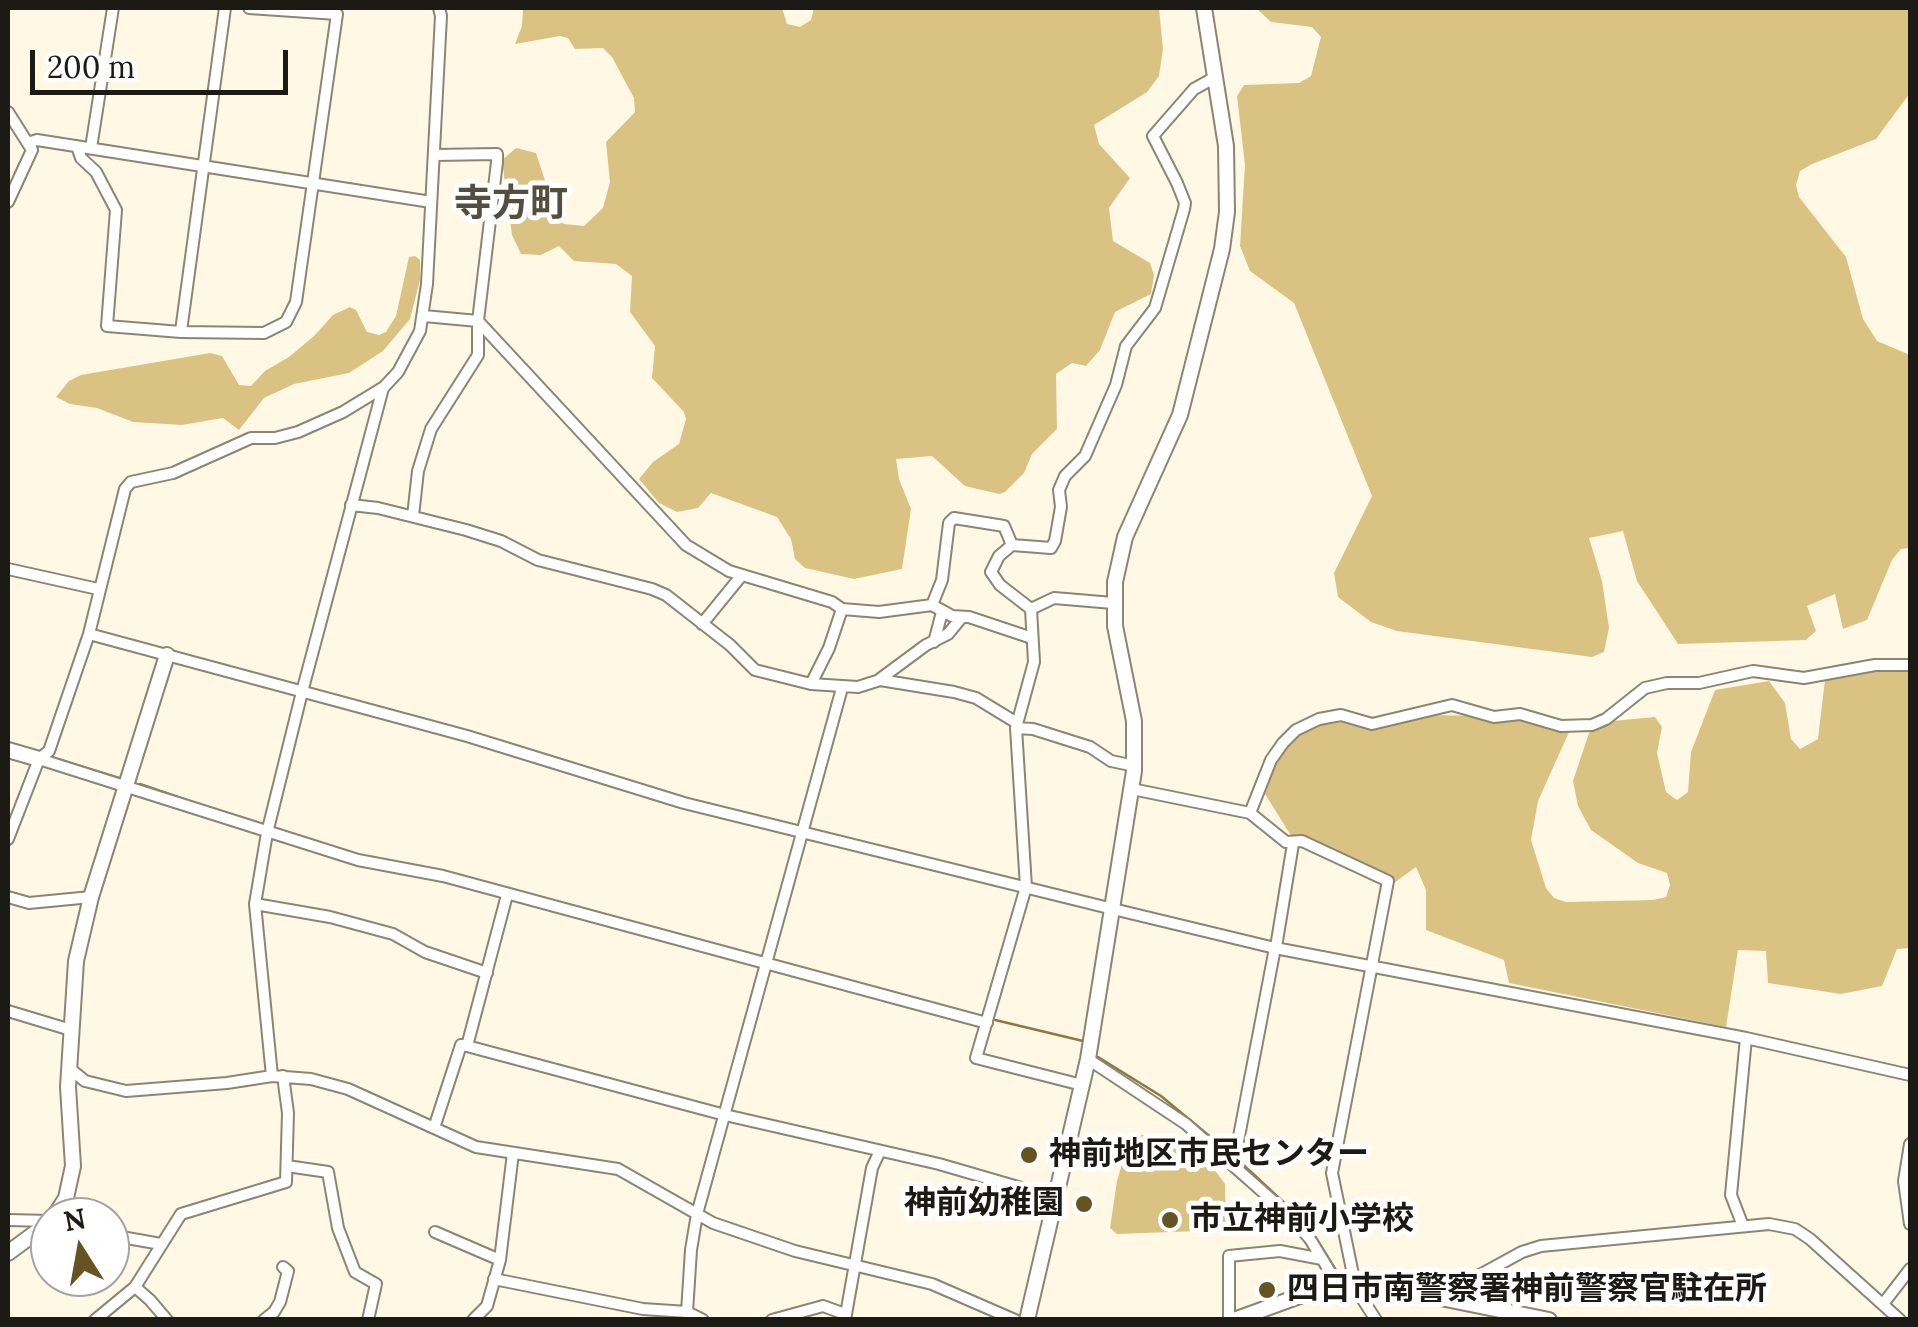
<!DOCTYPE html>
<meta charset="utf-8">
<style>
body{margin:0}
#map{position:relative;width:1918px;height:1327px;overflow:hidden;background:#fff8e5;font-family:Lora,serif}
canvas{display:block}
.frame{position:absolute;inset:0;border:10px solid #1c1a14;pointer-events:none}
.north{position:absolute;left:30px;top:1197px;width:100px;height:100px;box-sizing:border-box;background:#fff;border:2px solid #a4a3a1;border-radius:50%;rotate:349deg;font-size:28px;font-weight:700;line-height:40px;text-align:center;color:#1c1a14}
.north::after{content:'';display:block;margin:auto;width:35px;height:45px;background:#655421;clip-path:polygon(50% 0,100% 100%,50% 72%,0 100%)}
.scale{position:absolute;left:30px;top:50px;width:258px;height:45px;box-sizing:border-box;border:5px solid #1c1a14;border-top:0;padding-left:12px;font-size:30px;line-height:35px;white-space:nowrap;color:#1c1a14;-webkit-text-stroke:8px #fff;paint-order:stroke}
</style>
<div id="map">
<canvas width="1918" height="1327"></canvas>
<div class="frame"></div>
<div class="north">N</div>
<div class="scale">200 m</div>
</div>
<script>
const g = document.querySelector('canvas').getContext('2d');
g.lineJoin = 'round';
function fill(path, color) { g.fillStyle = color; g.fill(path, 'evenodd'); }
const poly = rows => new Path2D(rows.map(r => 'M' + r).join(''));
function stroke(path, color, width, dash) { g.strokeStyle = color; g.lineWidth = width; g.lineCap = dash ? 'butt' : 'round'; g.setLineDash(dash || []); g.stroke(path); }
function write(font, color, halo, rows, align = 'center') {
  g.font = font + ' Lora,"Noto Sans JP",serif'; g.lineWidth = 10; g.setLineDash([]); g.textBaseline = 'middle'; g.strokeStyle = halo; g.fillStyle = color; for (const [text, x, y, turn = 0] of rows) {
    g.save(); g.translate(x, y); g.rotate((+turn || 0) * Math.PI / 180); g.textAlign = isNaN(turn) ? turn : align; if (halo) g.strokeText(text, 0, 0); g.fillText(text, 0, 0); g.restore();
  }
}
const green = poly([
 [523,8,782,8,787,24,800,27,811,20,814,8,1159,8,1163,49,1159,76,1147,92,1094,125,1099,144,1130,178,1109,208,1113,241,1150,263,1154,275,1151,294,1115,312,1100,350,1086,366,1072,363,1056,374,1057,429,1032,454,1024,473,1005,492,999,494,965,486,932,456,896,459,899,479,911,509,902,569,854,579,805,568,795,559,791,539,777,517,711,493,698,508,677,512,659,503,639,479,653,462,679,444,686,419,684,412,652,378,655,346,630,312,632,276,616,264,574,261,559,246,541,255,521,254,512,235,502,160,516,148,536,153,556,214,564,224,584,226,603,208,610,182,606,142,635,112,634,98,612,57,603,48,575,49,568,38,560,36,515,44,522,26],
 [1256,8,1910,8,1910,93,1876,139,1812,164,1800,171,1796,185,1799,197,1846,257,1863,319,1877,341,1910,355,1910,548,1901,549,1892,560,1867,620,1843,629,1835,594,1807,606,1816,631,1806,640,1678,644,1637,581,1623,531,1589,538,1602,581,1609,628,1604,652,1592,657,1397,631,1371,622,1338,597,1334,573,1372,496,1294,303,1250,271,1240,246,1245,165,1237,96,1244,85,1299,83,1311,76,1321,37,1312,27,1271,22],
 [415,256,420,260,420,280,410,319,383,351,349,373,294,384,264,398,239,430,223,418,182,425,133,422,97,408,70,404,56,397,69,381,81,375,210,353,222,356,239,385,251,386,265,371,289,357,314,336,333,315,350,307,356,310,367,332,379,335,386,332,396,316,409,257],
 [1859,667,1910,671,1910,948,1897,949,1882,986,1841,994,1768,983,1766,951,1738,950,1726,1027,1509,983,1504,960,1426,930,1426,890,1416,867,1394,883,1327,855,1290,834,1265,794,1282,744,1303,727,1407,715,1516,716,1574,721,1538,801,1531,840,1546,888,1554,898,1566,902,1653,900,1666,897,1670,885,1667,873,1638,863,1591,830,1578,806,1573,781,1590,730,1602,722,1655,717,1662,727,1657,753,1666,792,1677,800,1688,792,1691,752,1715,690,1769,681,1785,703,1791,739,1800,749,1818,739,1825,680,1834,670],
 [1138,1134,1182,1143,1217,1173,1225,1184,1226,1230,1117,1234,1110,1228,1117,1181,1127,1147,1134,1144]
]);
const stream = poly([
 [51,757,119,778],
 [140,784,210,808],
 [991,1019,1083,1041],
 [1098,1057,1161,1096,1230,1153],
 [1236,1158,1307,1224,1344,1283]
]);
const street = poly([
 [8,112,32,150,8,202],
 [28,143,37,140,431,202],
 [77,146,81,158,96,172,116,210,107,326,181,332,264,333,286,322,296,302,337,14,249,8],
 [91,148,113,8],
 [424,316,478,321,686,545,729,571,832,602,842,609,879,612,932,605,952,616,969,617,1032,638],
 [181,331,225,8],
 [351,505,378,508,466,530,501,541,538,560,652,589,666,595,730,645,755,670,811,684,858,687,880,680,954,692,976,698,1017,723],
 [413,516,418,471,431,429,478,355,478,321,497,162,497,154,434,155],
 [8,569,98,589],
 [932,605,942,580,949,523,954,518,1004,526,1012,545],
 [1031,609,1054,598,1113,603],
 [702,624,742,575],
 [89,634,467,736,684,803,1113,909,1275,948,1746,1038,1910,1075],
 [934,642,942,612],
 [880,679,926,645,948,634,962,617],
 [811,684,829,648,842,609],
 [1016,728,1033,729,1090,747,1111,761,1135,766],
 [39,759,358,860,443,876,987,1023],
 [1132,789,1250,813,1286,842,1302,841,1388,881,1332,1173,1356,1289,1376,1320],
 [1250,813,1271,760,1283,743,1296,730,1319,719,1341,715,1372,724,1452,705,1494,717,1520,714,1561,726,1592,725,1606,719,1645,688,1667,683,1699,683,1753,671,1804,678,1875,665,1910,665],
 [8,839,39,759,49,751,89,634,125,489,131,482,173,473,251,438,275,438,298,432,343,412,384,387,398,372,420,331,427,284,441,16,439,8],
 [8,897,29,903,91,897],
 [255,904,330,917,393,934,425,952,487,973],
 [1276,947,1293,844],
 [8,1011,71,1030],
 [467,1046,725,1115,939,1164,1056,1198],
 [1088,1059,1186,1124,1289,1215,1310,1239,1341,1290],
 [69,1068,85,1081,126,1091,227,1083,272,1076,311,1079,348,1089,476,1147,618,1169,713,1223,795,1251,932,1284,1015,1320],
 [272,1076,255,904,267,833,302,692,383,388],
 [1082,1085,976,1058,1026,887,1016,728,1034,662,1031,609,1000,585,991,572,999,556,1012,545,1051,548,1055,541,1061,507,1059,490,1065,476,1085,456,1116,385,1126,346,1155,308,1184,209,1185,203,1177,183,1153,136,1194,89,1214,78],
 [434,1128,461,1045,467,1046,507,895],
 [1910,1144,1904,1181,1910,1224],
 [1230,1161,1236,1152,1275,948],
 [287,1166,328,1172,338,1228,355,1272,376,1284,368,1320],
 [8,1220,50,1221],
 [1743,1226,1731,1195,1746,1038],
 [435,1232,500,1260],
 [110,1235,161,1244],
 [494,1279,643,1309,687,1312,703,1320],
 [135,1287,150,1300,167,1320],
 [1449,1299,1458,1287,1522,1252,1541,1246,1769,1224,1795,1229,1810,1239,1900,1320],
 [1883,1304,1910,1269],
 [687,1312,691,1250,697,1214,842,688],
 [95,1320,135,1287,181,1214,286,1182,288,1113,283,1076],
 [264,1320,274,1312,280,1302,288,1271,283,1267],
 [473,1320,487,1306,500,1260,513,1153],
 [772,1320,823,1306,845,1314],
 [845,1320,872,1168,879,1153],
 [1229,1320,1229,1256,1280,1251,1322,1259]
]);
const secondary = poly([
 [8,750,39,759],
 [54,1217,66,1198,73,1166,68,1087,76,961,91,897,167,655],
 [8,1253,50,1222],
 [1027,1320,1088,1059,1134,771,1134,721,1115,626,1115,582,1125,537,1180,415,1222,249,1227,212,1226,146,1204,8],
 [1234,1320,1308,1293,1356,1289,1426,1295,1549,1320]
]);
const markers = [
 [1029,1155,10,"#655421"],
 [1084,1204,10,"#655421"],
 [1170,1220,10,"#655421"],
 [1267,1290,10,"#655421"]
];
const poiNames = [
 ["神前地区市民センター",1049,1155],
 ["神前幼稚園",1064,1204,"right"],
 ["市立神前小学校",1190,1220],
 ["四日市南警察署神前警察官駐在所",1287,1290]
];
const quarterNames = [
 ["寺方町",511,205]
];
fill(green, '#dac382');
stroke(stream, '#8c7842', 2.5);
stroke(street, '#8b8574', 14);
stroke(secondary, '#8b8574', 18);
stroke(street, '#fff', 10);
stroke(secondary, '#fff', 14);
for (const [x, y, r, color] of markers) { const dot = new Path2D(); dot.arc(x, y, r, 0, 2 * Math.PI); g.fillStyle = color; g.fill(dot); stroke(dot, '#fff', 4); }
write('bold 32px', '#1c1a14', '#fff', poiNames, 'left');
write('bold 38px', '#534e3e', '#fff', quarterNames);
</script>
